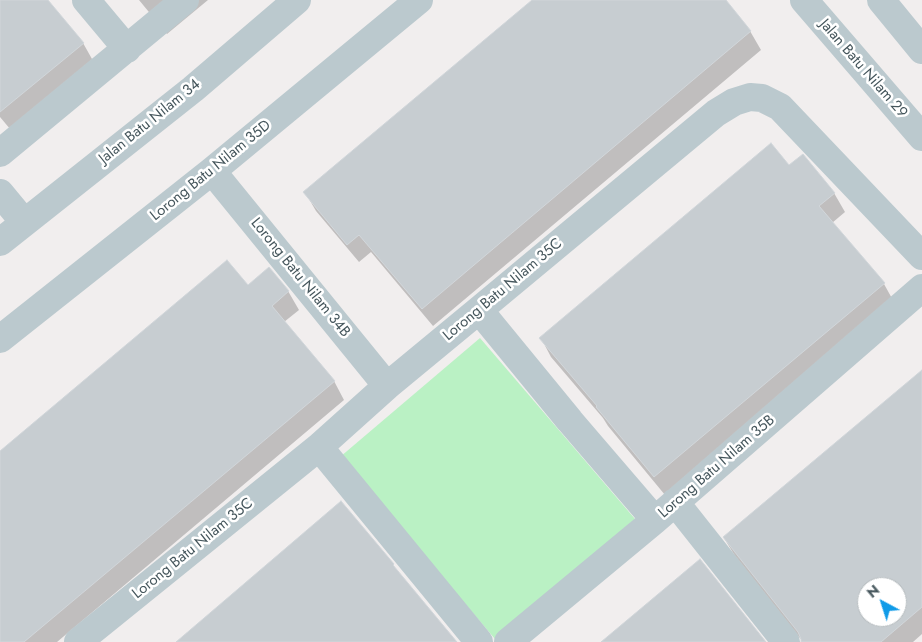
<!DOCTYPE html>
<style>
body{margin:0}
#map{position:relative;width:922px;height:642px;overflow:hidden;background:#f1eeee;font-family:Jost,sans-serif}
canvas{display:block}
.north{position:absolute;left:857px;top:577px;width:50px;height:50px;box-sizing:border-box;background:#fff;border:1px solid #b5bbbe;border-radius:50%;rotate:320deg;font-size:14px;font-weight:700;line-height:20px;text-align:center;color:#45565c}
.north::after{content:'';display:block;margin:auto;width:18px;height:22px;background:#109be8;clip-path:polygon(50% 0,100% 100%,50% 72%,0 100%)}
</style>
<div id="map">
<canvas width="922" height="642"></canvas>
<div class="north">N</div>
</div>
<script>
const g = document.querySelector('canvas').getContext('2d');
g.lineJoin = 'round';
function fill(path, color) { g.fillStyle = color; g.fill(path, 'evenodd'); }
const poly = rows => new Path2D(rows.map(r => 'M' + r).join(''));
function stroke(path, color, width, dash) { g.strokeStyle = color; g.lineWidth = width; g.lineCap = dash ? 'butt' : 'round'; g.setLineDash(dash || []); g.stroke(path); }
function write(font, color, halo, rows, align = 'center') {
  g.font = font + ' Jost,sans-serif'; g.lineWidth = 5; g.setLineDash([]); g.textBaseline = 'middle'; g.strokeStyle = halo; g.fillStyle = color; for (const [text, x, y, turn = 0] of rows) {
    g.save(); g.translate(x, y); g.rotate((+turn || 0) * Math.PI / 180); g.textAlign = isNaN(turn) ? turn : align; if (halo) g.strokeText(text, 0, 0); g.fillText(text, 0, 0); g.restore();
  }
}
const green = poly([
 [480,338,635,519,495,639,340,457]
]);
const shadow = poly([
 [0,0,47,0,83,43,105,82,26,148,0,117],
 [139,0,208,0,167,34],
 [534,0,724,0,750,31,761,50,433,326,371,252,359,262,316,211,305,192],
 [789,167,834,193,845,212,832,223,884,284,894,302,665,495,608,426,603,418,551,357,541,338],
 [248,287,288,291,299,310,284,322,334,381,344,400,57,642,0,642,0,453],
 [922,372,922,634,913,642,803,642,735,556,724,538],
 [867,587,897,587,897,617,867,617]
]);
const building = poly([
 [0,0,48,0,84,43,0,112,0,0],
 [532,0,726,0,751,31,422,309,359,235,347,245,303,192,532,0],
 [771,143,789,165,803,154,835,193,819,206,885,283,654,477,596,407,597,406,539,338,771,143],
 [227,260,248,285,269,267,289,291,272,306,335,381,24,642,0,642,0,451,227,260],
 [922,370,922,607,881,642,801,642,801,639,798,632,723,537,922,370],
 [867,587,897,587,897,617,867,617,867,587],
 [341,501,394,564,393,565,457,642,176,642,341,501],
 [700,559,766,642,601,642,694,564,700,559]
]);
const minor = poly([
 [86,0,127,49],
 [804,0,922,137],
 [881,0,922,50],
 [0,153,185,0],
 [212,171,387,386],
 [0,193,24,222],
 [0,242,193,89,297,0],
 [479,310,570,421,655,520],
 [0,339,212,171,419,0],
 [319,447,479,642],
 [675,502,786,642],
 [78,642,319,447,387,386,479,310,716,113,734,102,750,97,762,98,780,107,922,256],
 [508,642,655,520,922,288]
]);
const streetNames = [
 ["Jalan Batu Nilam 29",863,69,49],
 ["Jalan Batu Nilam 34",150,122,-39],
 ["Lorong Batu Nilam 35D",211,171,-39],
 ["Lorong Batu Nilam 34B",300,278,51],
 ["Lorong Batu Nilam 35C",503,290,-40],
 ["Lorong Batu Nilam 35B",717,467,-41],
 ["Lorong Batu Nilam 35C",193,549,-39]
];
fill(green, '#baf1c4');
fill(shadow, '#0003');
fill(building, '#c7cdd1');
stroke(building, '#d1d6da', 1);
stroke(minor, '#bbc9ce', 28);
write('15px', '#45565c', '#fff', streetNames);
</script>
